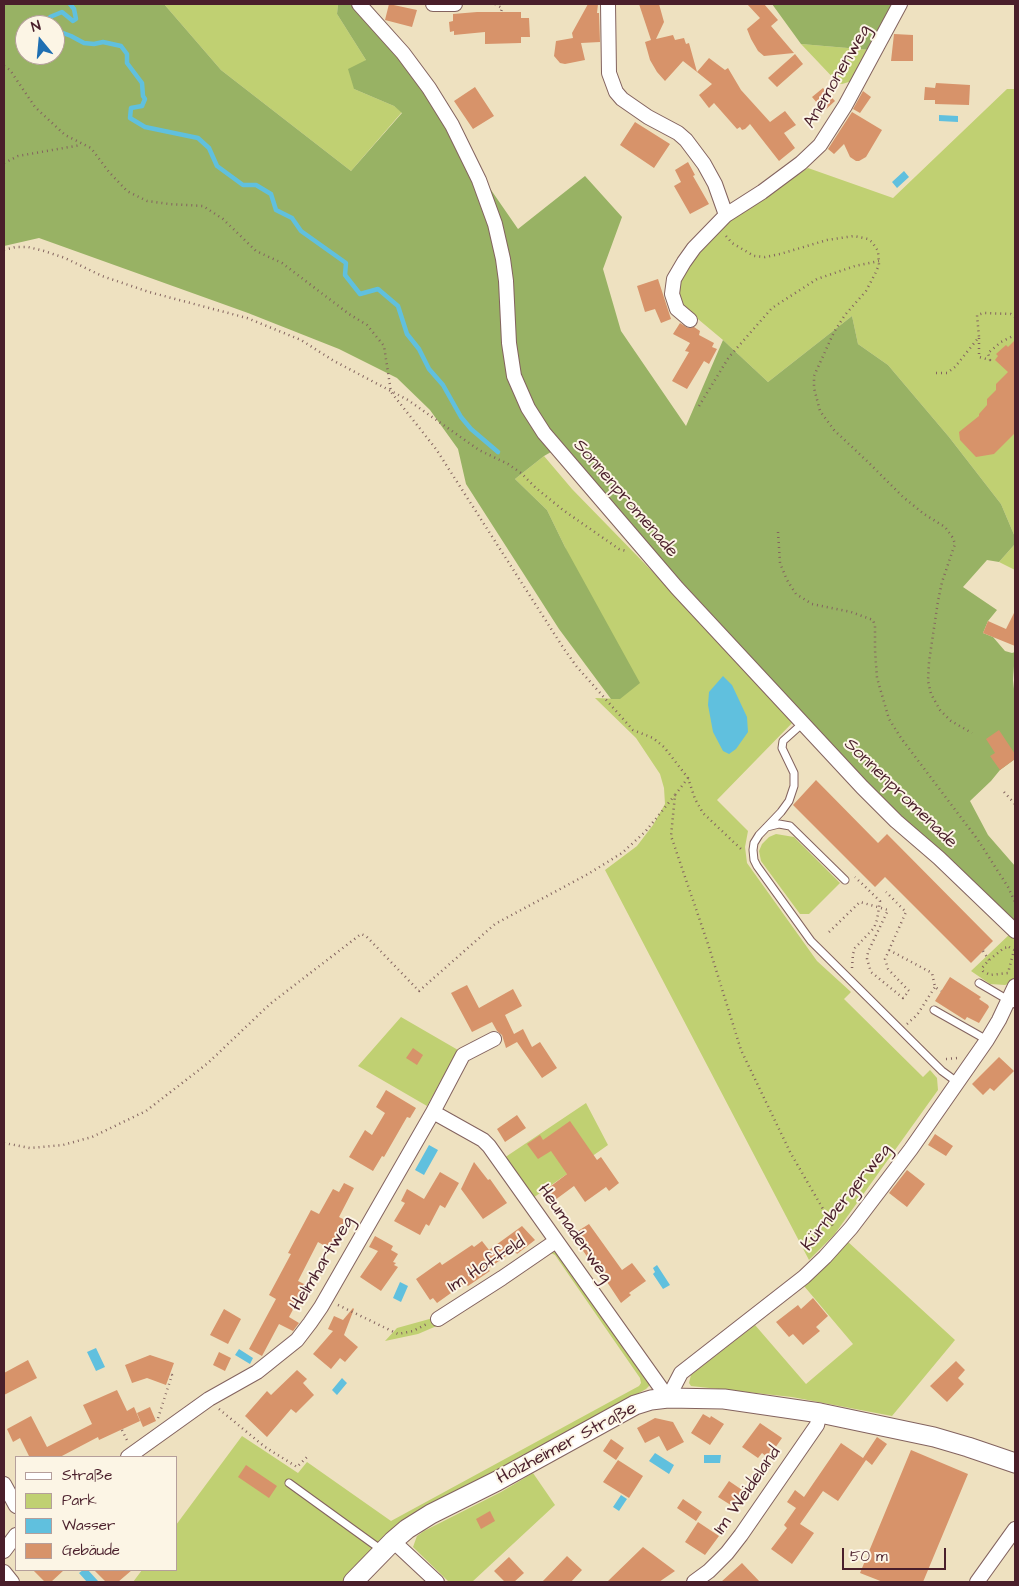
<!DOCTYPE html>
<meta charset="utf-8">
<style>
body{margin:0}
#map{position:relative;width:1019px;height:1586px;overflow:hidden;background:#eee1c0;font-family:"Architects Daughter",sans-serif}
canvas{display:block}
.frame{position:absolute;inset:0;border:5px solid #4a1f2b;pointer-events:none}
.legend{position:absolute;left:15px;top:1456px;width:162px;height:115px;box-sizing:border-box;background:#fcf5e5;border:1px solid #b59f9b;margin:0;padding:6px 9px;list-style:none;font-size:15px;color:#4a1f2b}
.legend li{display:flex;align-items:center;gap:10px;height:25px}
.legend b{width:25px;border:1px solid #b59f9b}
.north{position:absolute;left:15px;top:15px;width:50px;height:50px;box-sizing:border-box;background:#fcf5e5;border:1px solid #b59f9b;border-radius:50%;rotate:343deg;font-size:14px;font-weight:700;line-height:20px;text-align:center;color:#4a1f2b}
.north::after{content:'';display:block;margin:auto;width:18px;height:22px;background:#1f6fb2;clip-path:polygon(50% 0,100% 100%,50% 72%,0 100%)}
.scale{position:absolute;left:842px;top:1548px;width:104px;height:22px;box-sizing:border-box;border:2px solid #4a1f2b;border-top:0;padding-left:6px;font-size:15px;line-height:18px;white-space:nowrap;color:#4a1f2b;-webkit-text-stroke:4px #fcf5e5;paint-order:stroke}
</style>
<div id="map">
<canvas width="1019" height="1586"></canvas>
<div class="frame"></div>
<ul class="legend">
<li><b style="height:6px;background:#fff"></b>Straße</li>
<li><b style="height:14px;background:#c0d072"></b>Park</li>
<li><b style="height:14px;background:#60c0de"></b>Wasser</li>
<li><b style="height:14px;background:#d7936a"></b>Gebäude</li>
</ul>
<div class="north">N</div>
<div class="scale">50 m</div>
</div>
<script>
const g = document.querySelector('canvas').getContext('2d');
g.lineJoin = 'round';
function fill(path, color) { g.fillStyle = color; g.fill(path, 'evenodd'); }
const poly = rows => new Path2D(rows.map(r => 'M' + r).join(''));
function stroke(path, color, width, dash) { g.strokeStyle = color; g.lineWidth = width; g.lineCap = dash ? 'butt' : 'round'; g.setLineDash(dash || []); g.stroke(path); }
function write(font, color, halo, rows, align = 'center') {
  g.font = font + ' "Architects Daughter",sans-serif'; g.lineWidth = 4; g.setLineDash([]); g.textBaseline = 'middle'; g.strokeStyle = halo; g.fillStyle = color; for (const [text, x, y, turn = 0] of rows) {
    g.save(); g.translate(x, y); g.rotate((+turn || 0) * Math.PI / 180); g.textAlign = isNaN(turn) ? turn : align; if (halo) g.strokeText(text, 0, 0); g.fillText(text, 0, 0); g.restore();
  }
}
const green = poly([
 [164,4,338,4,337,14,366,60,354,89,394,106,402,112,351,171,221,70],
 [801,44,871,50,852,81,842,84,838,83],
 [1007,89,1015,89,1015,537,1001,504,949,437,888,365,858,344,852,316,768,382,723,340,680,304,676,288,689,262,730,220,808,168,893,198],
 [544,456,572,489,796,719,717,800,748,831,745,847,747,863,817,961,851,992,844,999,923,1077,930,1070,937,1078,938,1090,834,1235,809,1260,605,870,637,846,653,825,665,804,664,788,660,774,636,738,595,698,620,699,565,547,547,510,515,479],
 [1015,544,1015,570,999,562],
 [776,834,794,837,840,883,809,914,800,914,761,861,759,851,762,844,769,837],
 [1011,933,1015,936,1015,977,1011,983,1005,985,990,984,971,971],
 [401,1017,458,1050,427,1106,358,1066],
 [586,1103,608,1145,533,1198,504,1158],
 [847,1241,955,1340,892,1416,792,1397,691,1386,689,1383,691,1375,755,1325,806,1384,853,1344,804,1286,822,1270],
 [549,1251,558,1253,649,1382,649,1386,646,1389,500,1472,344,1582,133,1582,142,1570,176,1570,176,1525,242,1436,298,1473,307,1462,391,1521,639,1386,641,1383,640,1378,555,1255,551,1253,546,1255,482,1300,439,1325,418,1334,385,1341,397,1328,433,1318],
 [533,1473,555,1505,472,1582,449,1582,414,1548,413,1547,417,1536,424,1531,501,1492]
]);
const forest = poly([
 [4,4,164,4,221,70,351,171,402,113,394,106,354,89,348,69,366,60,337,14,338,4,352,4,423,88,453,135,518,229,585,176,622,217,603,269,621,331,686,426,723,340,768,382,852,316,858,344,888,365,949,437,1001,504,1015,537,1015,544,999,562,987,560,963,587,997,610,988,621,983,633,993,637,1005,651,1012,653,1015,652,1013,680,1015,698,1015,759,1000,770,991,781,970,801,988,835,1015,866,1015,927,899,817,558,448,544,456,515,479,547,510,565,547,640,683,620,699,611,699,559,629,466,484,458,449,430,410,397,378,339,349,248,313,39,238,4,246],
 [25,25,55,25,55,55,25,55],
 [772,4,897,4,871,50,801,44]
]);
const water = poly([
 [939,115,958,116,958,122,939,121],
 [904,171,909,177,897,188,892,182],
 [723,676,732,685,747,717,748,732,736,749,729,754,723,751,713,732,708,705,709,692],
 [429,1145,438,1150,424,1175,415,1170],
 [657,1265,670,1285,663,1289,653,1274,655,1272,653,1268],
 [400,1282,408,1286,401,1302,393,1298],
 [96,1348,105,1367,96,1371,87,1352],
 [239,1349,253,1358,250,1364,235,1355],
 [342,1378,347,1383,337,1395,332,1390],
 [655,1453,674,1465,669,1474,649,1461],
 [704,1455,721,1455,720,1463,704,1463],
 [621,1495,627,1499,619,1511,613,1507],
 [83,1570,88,1570,98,1581,87,1582,79,1573]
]);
const stream = poly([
 [51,25,50,17,62,12,73,21,76,19,74,9,70,4],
 [55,30,71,36,84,43,94,44,103,42,121,46,127,54,127,63,142,83,143,96,145,99,142,106,131,108,130,118,145,127,198,138,209,148,217,166,243,185,256,185,271,194,276,210,292,218,301,231,346,263,345,275,360,294,378,289,398,306,407,334,419,349,429,369,443,385,461,417,471,429,498,452]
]);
const building = poly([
 [389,4,417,10,412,27,385,20],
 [588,4,598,4,597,13,599,13,600,42,581,43,585,60,565,64,560,63,554,56,556,41,573,38,572,33],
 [639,4,659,4,664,22,656,39,673,35,675,40,684,38,686,44,689,43,697,72,683,61,665,81,657,72,650,60,645,42,651,40],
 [747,4,764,4,778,20,771,26,794,53,764,56,758,51,751,39,747,29,760,18],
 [477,12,521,12,521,18,529,18,530,37,521,37,521,43,485,44,485,32,454,35,454,31,450,32,449,22,453,21,453,14],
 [894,34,913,35,913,61,891,61],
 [795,54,803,64,777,87,768,78],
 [709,58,725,70,728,68,741,90,770,122,785,111,796,125,784,133,795,148,779,161,750,124,745,129,742,130,740,127,737,129,714,103,709,108,699,95,712,84,697,72],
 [936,83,970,85,969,105,935,104,935,100,924,100,925,87,935,88],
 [475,87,494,116,473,129,454,101],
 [823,88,835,101,824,111,812,97],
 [863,91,871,97,860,113,853,109],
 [852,112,882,130,866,157,859,161,856,161,850,157,844,144,834,154,828,149],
 [635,122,670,144,654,168,620,145],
 [688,162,695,175,693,176,709,204,690,214,674,186,681,182,675,170],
 [658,279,671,319,661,323,655,309,645,312,637,286],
 [680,323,688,328,694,327,700,331,699,335,714,343,712,347,717,349,709,364,704,361,687,389,672,381,689,352,685,351,690,343,673,334],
 [1015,340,1015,433,994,454,976,457,960,440,959,432,979,416,979,414,987,405,987,399,996,390,996,384,1008,372,995,360,998,356,996,354,1006,345,1008,347],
 [1015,611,1015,646,983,633,988,621,1006,629],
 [999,730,1015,754,1015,759,1000,770,990,756,995,753,986,739],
 [816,780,878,843,887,834,993,941,971,963,885,877,875,887,793,805],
 [950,977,981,997,979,999,988,1005,989,1007,979,1023,967,1017,965,1020,935,1001],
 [467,985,479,1008,513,989,522,1006,505,1015,514,1034,523,1029,532,1047,540,1042,557,1068,542,1078,517,1042,506,1048,502,1035,497,1031,492,1022,472,1032,451,993],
 [413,1048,423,1055,417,1065,406,1058],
 [999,1057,1014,1071,994,1091,990,1088,983,1095,972,1084],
 [386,1090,416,1108,410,1118,407,1117,384,1157,382,1156,373,1171,349,1157,365,1130,372,1135,385,1113,376,1107],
 [517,1115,526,1128,505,1142,497,1129],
 [570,1121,597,1160,601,1157,619,1183,609,1191,606,1187,585,1202,574,1186,551,1203,543,1192,567,1174,551,1151,538,1159,527,1144,540,1135,543,1140],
 [935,1134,953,1146,946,1156,928,1145],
 [474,1162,488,1180,490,1179,507,1203,483,1219,461,1189],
 [907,1170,925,1184,907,1207,889,1193],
 [440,1172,459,1183,445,1208,440,1205,429,1226,426,1224,420,1235,394,1221,405,1203,401,1201,407,1189,424,1199],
 [344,1183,354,1188,339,1217,345,1220,330,1249,318,1242,298,1281,306,1285,289,1317,299,1323,293,1331,279,1324,262,1356,249,1349,276,1299,269,1295,291,1254,288,1253,311,1210,319,1214,333,1189,339,1192],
 [589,1224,622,1270,632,1263,646,1281,629,1293,631,1295,621,1303,597,1267,595,1268,579,1245,585,1241,578,1231],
 [522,1226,535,1240,517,1254,514,1250,488,1269,490,1271,468,1286,465,1283,437,1303,433,1298,430,1300,416,1279,440,1262,442,1265,472,1245,474,1247,482,1241,489,1250],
 [375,1236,393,1246,391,1250,398,1254,393,1262,396,1263,394,1265,398,1267,381,1291,360,1277,378,1251,369,1247],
 [813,1298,828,1316,816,1327,820,1331,803,1345,793,1334,789,1337,776,1322,798,1305,801,1309],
 [353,1308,354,1309,344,1335,358,1347,345,1362,340,1358,331,1369,313,1354,333,1331,328,1329,334,1316,343,1320],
 [224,1309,241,1319,228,1344,210,1335],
 [219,1352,231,1358,225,1371,213,1365],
 [150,1355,174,1363,166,1385,147,1378,132,1383,125,1365],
 [28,1360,37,1378,4,1395,4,1373],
 [956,1361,965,1370,958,1378,964,1384,947,1402,930,1386],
 [297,1370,307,1379,303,1383,314,1395,296,1413,291,1409,267,1437,245,1416,267,1391,271,1395],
 [117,1390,127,1411,134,1407,140,1421,99,1440,98,1437,60,1457,27,1457,29,1456,20,1438,13,1442,7,1429,31,1416,47,1447,92,1424,83,1405],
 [150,1407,156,1421,143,1427,137,1413],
 [703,1414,710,1418,711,1416,724,1424,710,1445,691,1433],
 [655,1418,673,1422,684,1442,667,1451,659,1436,645,1443,637,1428],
 [760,1423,782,1438,768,1458,762,1453,758,1458,742,1447],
 [877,1437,887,1444,872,1465,866,1460,838,1501,823,1491,800,1524,814,1533,792,1564,771,1549,787,1528,784,1525,796,1508,787,1502,795,1490,804,1497,841,1443,863,1458],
 [611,1439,624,1448,616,1460,603,1451],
 [911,1450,968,1474,923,1582,883,1582,860,1573],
 [618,1460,643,1476,629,1498,603,1482],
 [246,1465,277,1486,269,1498,238,1477],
 [729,1481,748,1494,737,1509,718,1497],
 [683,1499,702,1512,696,1521,677,1508],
 [490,1511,495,1521,481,1529,476,1519],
 [698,1522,719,1536,705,1555,685,1542],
 [643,1547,675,1571,659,1582,607,1582],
 [567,1556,582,1570,571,1582,542,1582],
 [509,1557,524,1573,514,1582,505,1582,494,1571],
 [742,1563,760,1582,721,1582],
 [33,1570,64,1570,51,1582,45,1582],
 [94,1570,132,1570,118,1582,106,1582]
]);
const path = poly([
 [495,4,502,8,501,12],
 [4,66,10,70,35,107,65,135,91,148,109,172,127,191,147,201,169,204,203,206,223,219,256,251,282,263,349,314,367,325,384,346,391,392,436,449,564,649,577,667,633,730,653,738,664,747,688,778,695,799,703,813,742,850],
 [4,163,18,156,81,145],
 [726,236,732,243,754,256,765,257,780,254,827,240,854,236,868,239,872,242,878,251,879,265,875,274,866,291,845,315,834,332,814,376,814,388,820,411,834,430,869,463,903,497,924,514,945,527,953,538,955,544,942,582,938,601,929,662,928,681,931,694,940,710,951,721,972,733],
 [4,250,16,247,28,247,44,251,65,258,102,276,149,292,247,318,301,340,334,361,408,400,479,450,508,464,521,473,536,488,563,510,619,549,626,551],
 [979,338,979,357,990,360,988,353,1001,342,1015,335],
 [936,373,947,373,955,367,979,337,977,315,984,313,1011,314,1015,317],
 [699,406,729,357,772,308,817,279,855,266,879,261],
 [778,532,780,563,787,580,796,594,812,604,851,612,873,620,875,626,875,650,877,678,889,719,901,738,978,840,1008,887,1015,902],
 [688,778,675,795,671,836,708,944,741,1050,790,1152,834,1228],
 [1004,792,1015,804],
 [829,932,860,902,888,910,868,952,867,959,871,972,903,998,909,991,888,969,885,959,906,912,886,892],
 [1009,947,1014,950,1008,973,990,975,983,971,982,968,989,960,1004,948,1009,947],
 [889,950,932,973,935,987,941,991],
 [983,951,989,960],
 [852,968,853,954,855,948,874,928,877,920,880,901,855,877],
 [907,1024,917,1015,935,987],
 [946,1059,958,1058],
 [4,1143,30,1148,63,1145,92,1137,146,1111,208,1063,270,1004,361,934,366,936,419,991,495,924,588,874,622,853,645,832,675,795],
 [338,1305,398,1334,413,1331,427,1324],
 [219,1409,265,1447,297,1467,307,1457],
 [158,1418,172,1375,170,1374],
 [122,1430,128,1442]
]);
const lane = poly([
 [803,723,783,741,782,748,794,773,794,786,789,801,781,812,759,835,754,843,753,850,754,860,757,866,811,941,942,1071,957,1082],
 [767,827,779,824,790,826,845,880],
 [979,983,1015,1004],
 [934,1010,987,1040],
 [289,1483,383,1551]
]);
const street = poly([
 [359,4,403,53,429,88,452,125,479,180,495,224,503,259,506,281,509,343,514,376,528,408,544,433,677,588,862,787,896,821,939,858,1015,931],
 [433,4,455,4],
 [608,4,609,73,616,92,622,99,648,117,678,133,686,140,704,164,715,184,726,215],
 [690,320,677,309,672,294,674,279,684,262,694,248,726,215,762,192,801,163,820,145,845,106,900,4],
 [433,1112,483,1140,489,1146,668,1398,681,1373,804,1277,825,1257,851,1228,911,1149,987,1040,999,1020,1015,986],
 [438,1319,502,1278,556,1241],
 [128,1457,209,1399,257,1372,297,1340,310,1323,321,1307,433,1112,463,1055,494,1039],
 [4,1484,16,1506],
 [393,1541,437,1582],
 [4,1551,16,1535],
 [4,1572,12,1582],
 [694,1582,709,1571,727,1553,741,1535,817,1425,820,1413],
 [977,1582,1015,1529]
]);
const secondary = poly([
 [353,1582,393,1541,407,1529,431,1514,497,1481,635,1405,651,1400,668,1398,724,1399,820,1413,934,1437,968,1447,1015,1463]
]);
const streetNames = [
 ["Anemonenweg",838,77,-60],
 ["Sonnenpromenade",625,499,49],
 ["Sonnenpromenade",900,794,44],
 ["Kürnbergerweg",847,1198,-51],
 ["Heumaderweg",574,1234,55],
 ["Helmhartweg",323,1264,-59],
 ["Im Hoffeld",487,1265,-33],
 ["Holzheimer Straße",567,1444,-28],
 ["Im Weideland",748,1491,-55]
];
fill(green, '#c0d072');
fill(forest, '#98b264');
fill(water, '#60c0de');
stroke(stream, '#60c0de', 4.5);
fill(building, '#d7936a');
stroke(lane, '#83635f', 9);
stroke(street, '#83635f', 16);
stroke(secondary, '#83635f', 21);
stroke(path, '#83635f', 2.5, [1, 4]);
stroke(lane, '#fff', 7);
stroke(street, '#fff', 14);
stroke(secondary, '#fff', 19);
write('18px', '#4a1f2b', '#fcf5e5', streetNames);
</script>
